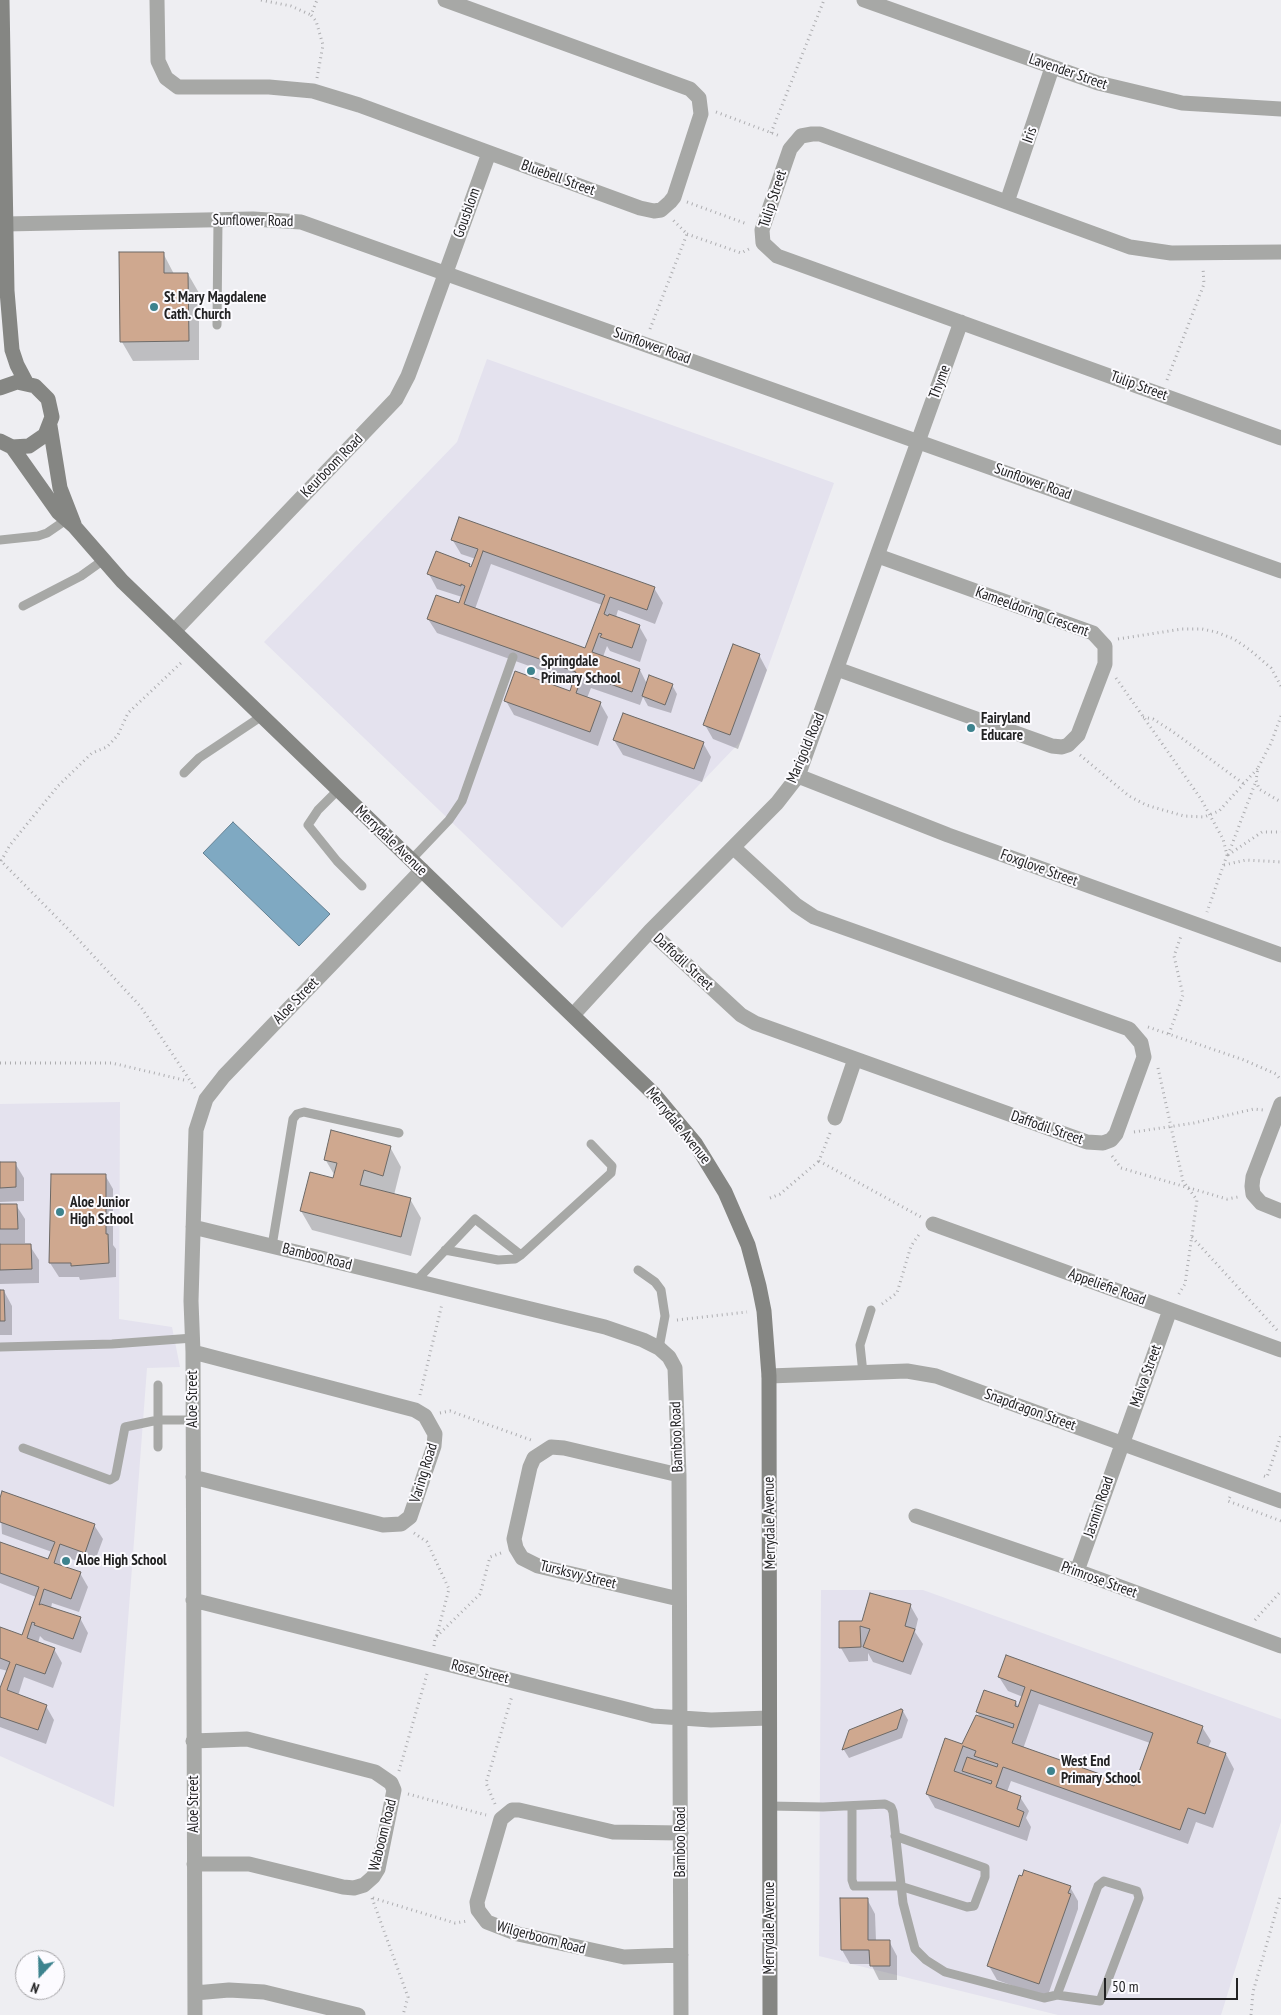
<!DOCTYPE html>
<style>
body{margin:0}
#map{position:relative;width:1281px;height:2015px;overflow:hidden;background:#eeeef2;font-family:"PT Sans Narrow",sans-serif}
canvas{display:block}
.north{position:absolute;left:15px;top:1950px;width:50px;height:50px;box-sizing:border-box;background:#fcfbff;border:1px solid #a5a4a7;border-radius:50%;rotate:201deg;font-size:14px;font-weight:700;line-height:20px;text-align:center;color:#222223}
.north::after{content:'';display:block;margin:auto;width:18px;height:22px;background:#3d838e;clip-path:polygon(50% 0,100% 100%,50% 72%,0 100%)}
.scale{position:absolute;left:1104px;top:1978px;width:134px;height:22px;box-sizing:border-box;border:2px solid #222223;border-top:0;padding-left:6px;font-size:15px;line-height:18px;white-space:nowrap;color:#222223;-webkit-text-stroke:4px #fcfbff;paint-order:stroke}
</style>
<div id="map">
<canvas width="1281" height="2015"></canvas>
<div class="north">N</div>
<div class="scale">50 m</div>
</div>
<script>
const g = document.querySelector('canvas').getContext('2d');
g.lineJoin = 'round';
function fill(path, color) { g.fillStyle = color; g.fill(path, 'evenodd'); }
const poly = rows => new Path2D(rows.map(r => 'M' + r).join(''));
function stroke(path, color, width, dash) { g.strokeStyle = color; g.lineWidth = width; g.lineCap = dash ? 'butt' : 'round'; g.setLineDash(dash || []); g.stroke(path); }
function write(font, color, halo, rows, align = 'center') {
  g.font = font + ' "PT Sans Narrow",sans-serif'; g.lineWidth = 4; g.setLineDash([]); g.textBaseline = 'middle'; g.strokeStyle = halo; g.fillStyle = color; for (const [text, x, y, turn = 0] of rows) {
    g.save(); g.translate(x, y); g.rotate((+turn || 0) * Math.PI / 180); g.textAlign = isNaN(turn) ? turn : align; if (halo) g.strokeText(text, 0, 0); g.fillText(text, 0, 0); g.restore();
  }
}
const built = poly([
 [487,359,834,483,742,740,562,928,264,642,457,442],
 [120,1102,119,1319,172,1327,180,1367,147,1368,114,1807,0,1756,0,1104],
 [821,1590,923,1590,1281,1719,1281,1822,1221,2015,1058,2015,819,1956]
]);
const water = poly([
 [233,822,330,914,299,946,203,853,233,822]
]);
const shadow = poly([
 [163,253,174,274,188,274,199,293,199,360,133,361,122,342],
 [452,539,654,588,663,603,655,624,618,610,616,617,639,626,647,640,640,662,610,651,607,646,603,657,640,670,647,684,672,685,677,694,671,713,648,706,643,697,640,705,591,688,587,698,600,703,608,717,598,746,514,715,506,701,571,692,574,682,437,633,428,619,459,605,462,597,437,589,429,574,469,565,472,570,476,559,461,554],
 [491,564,602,605,586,650,475,609],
 [759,655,767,670,738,749,713,739,705,725],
 [614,740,703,743,711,757,702,782,623,755],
 [390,1147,401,1167,394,1195,410,1199,421,1218,411,1256,312,1230,301,1211,334,1179,335,1176,325,1159],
 [15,1163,24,1178,24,1201,0,1202,0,1164],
 [105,1175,113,1189,113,1245,116,1249,116,1277,80,1280,79,1277,59,1277,50,1263],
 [0,1205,16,1205,25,1219,25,1243,0,1243],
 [0,1246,30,1246,39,1260,39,1283,0,1284],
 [0,1291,4,1291,12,1306,12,1335,0,1335],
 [0,1501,94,1525,103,1539,93,1566,68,1558,65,1568,80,1573,88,1587,79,1612,52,1603,51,1608,80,1618,88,1633,81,1653,44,1640,40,1636,38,1643,54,1649,62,1663,53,1688,24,1677,18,1696,46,1706,54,1720,46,1744,0,1727,0,1689,8,1671,0,1669,0,1628,22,1636,36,1597,0,1583,0,1543,49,1561,52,1552,2,1534],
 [910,1605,918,1619,915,1632,923,1644,911,1675,873,1662,868,1653,868,1661,849,1662,841,1648,840,1622,863,1622],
 [999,1677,1202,1727,1211,1741,1208,1748,1226,1754,1234,1769,1213,1828,1196,1822,1188,1844,1011,1781,1007,1792,1020,1797,1029,1811,1026,1818,1031,1827,1027,1841,935,1808,927,1794,963,1746,980,1717,977,1712,1016,1702,1019,1708,1023,1697,1008,1691],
 [1039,1704,1150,1743,1134,1788,1023,1749],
 [903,1711,908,1720,902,1738,849,1758,844,1750,850,1731],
 [1070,1887,1078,1901,1078,1909,1047,1998,997,1980,989,1966],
 [867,1899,875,1914,876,1941,889,1941,897,1956,897,1980,879,1980,871,1964,850,1964,842,1950]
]);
const building = poly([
 [119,252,164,252,164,273,188,273,189,341,120,342,119,252],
 [459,517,655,587,647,610,610,597,604,614,608,616,609,614,640,625,632,648,600,637,602,634,599,633,592,652,640,669,632,692,583,674,576,693,601,702,590,732,504,701,515,671,570,691,576,672,427,619,436,595,459,603,465,586,461,584,461,586,427,574,436,551,470,564,469,566,471,567,478,549,451,540,459,517],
 [483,551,605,595,585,648,464,604,483,551],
 [733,644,760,654,730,735,703,725,733,644],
 [649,675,673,684,665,705,642,696,649,675],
 [623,713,704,742,694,769,613,740,623,713],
 [331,1130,391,1146,383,1176,364,1170,360,1185,411,1198,401,1237,300,1211,310,1172,333,1178,337,1163,324,1160,331,1130],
 [0,1162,16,1162,16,1187,0,1188,0,1162],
 [51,1174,106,1174,106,1234,108,1234,109,1263,71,1266,71,1263,49,1263,51,1174],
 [0,1204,17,1204,18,1229,0,1229,0,1204],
 [0,1244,31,1244,32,1269,0,1270,0,1244],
 [0,1290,4,1290,5,1321,0,1321,0,1290],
 [2,1491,95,1524,85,1553,60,1544,54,1563,81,1572,71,1599,44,1589,39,1605,41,1604,81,1617,73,1639,34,1625,35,1623,32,1622,27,1638,55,1648,45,1674,16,1664,7,1690,47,1705,38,1730,0,1717,0,1688,10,1662,0,1658,0,1627,22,1635,39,1587,0,1573,0,1542,48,1559,55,1542,0,1522,0,1498,2,1491],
 [870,1593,911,1604,905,1626,915,1629,903,1662,863,1647,870,1629,860,1626,861,1647,839,1648,839,1621,862,1621,870,1593],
 [1006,1655,1203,1726,1197,1743,1226,1753,1205,1814,1188,1808,1180,1830,1003,1767,996,1787,1021,1796,1017,1809,1024,1812,1019,1827,926,1794,945,1738,962,1744,976,1715,1013,1728,1014,1724,976,1712,984,1690,1016,1701,1015,1706,1018,1707,1025,1687,998,1677,1006,1655],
 [1031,1690,1153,1733,1134,1786,1012,1743,1031,1690],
 [963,1746,976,1751,974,1756,998,1764,997,1767,967,1757,962,1771,992,1781,991,1784,954,1771,963,1746],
 [901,1709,903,1710,897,1729,842,1750,849,1730,901,1709],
 [1024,1870,1071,1886,1068,1893,1071,1894,1039,1984,987,1966,1019,1875,1022,1876,1024,1870],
 [840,1898,868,1898,868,1940,890,1940,890,1966,870,1966,869,1950,841,1950,840,1898]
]);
const path = poly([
 [261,0,291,6,311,15],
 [317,78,323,45,316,21,311,15,317,0],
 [716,112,780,136],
 [771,133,824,0],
 [687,202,747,224],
 [687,234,741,253,749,249],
 [650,329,687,234,673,220],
 [1167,380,1204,284,1203,268],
 [1118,639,1182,629,1202,629,1216,632,1234,639,1250,650,1271,668,1281,686],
 [1116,678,1201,799,1223,839,1227,855,1207,912],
 [1281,716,1271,743,1258,768,1256,780,1259,789,1281,802],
 [1143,717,1153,719,1172,731,1244,784],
 [1080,755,1129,796,1146,805,1184,816,1204,817,1219,811,1258,768],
 [1228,855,1256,781],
 [1228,855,1262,832,1281,832],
 [0,860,75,936,141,1007,195,1088],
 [1,861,10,845,58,786,92,753,107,747,118,735,128,713,182,662],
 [1224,865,1246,860,1281,862],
 [1148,1027,1244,1060,1276,1074,1281,1080],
 [1169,1034,1183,995,1174,956,1181,936],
 [0,1063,112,1063,188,1081],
 [1158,1068,1183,1181,1197,1200,1185,1284,1177,1297],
 [1134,1132,1194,1123,1254,1109,1263,1110],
 [830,1133,819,1161,921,1217],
 [1112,1156,1121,1168,1227,1199,1238,1197],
 [770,1198,780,1194,819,1161],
 [1192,1237,1277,1330],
 [882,1304,897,1293,911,1246,920,1233],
 [677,1320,747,1312],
 [420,1395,442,1304],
 [440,1413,450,1411,531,1440],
 [1264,1476,1267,1477,1281,1435],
 [1230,1497,1228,1501,1281,1521],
 [414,1533,427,1542,449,1589,436,1638],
 [1255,1620,1281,1591],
 [434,1646,435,1638,480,1594,490,1557,501,1553],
 [399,1771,427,1674],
 [408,1794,486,1815],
 [495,1804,486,1783,512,1696],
 [372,1898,408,1997,403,2015],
 [373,1898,455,1923,468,1921],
 [1251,2015,1253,1992,1281,1894]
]);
const lane = poly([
 [217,325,218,220],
 [0,540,38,536,47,533,66,520],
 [23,606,81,576,102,561],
 [184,773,199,758,262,716],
 [338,790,318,810,308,825,337,861,362,886],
 [411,860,449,820,462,801,513,657],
 [272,1246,293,1119,297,1114,304,1112,399,1133],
 [445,1250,498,1260,515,1259,521,1255,611,1173,612,1166,591,1144],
 [638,1270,655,1282,661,1290,665,1316,659,1348],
 [416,1281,475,1219,521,1255],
 [0,1347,112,1344,193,1338],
 [863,1373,860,1345,871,1310],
 [158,1385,158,1447],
 [23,1448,110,1480,115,1477,116,1474,125,1427,158,1420,193,1420],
 [769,1806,823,1807,885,1804,891,1807,893,1812,903,1903,915,1949,926,1960,945,1972,1044,1998,1057,1995,1100,2001,1139,1898,1137,1891,1104,1881,1098,1886,1057,1995],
 [852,1806,852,1880,854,1886,900,1886,967,1907,974,1906,985,1877,985,1868,895,1836]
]);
const street = poly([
 [157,0,158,61,166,78,178,87,269,87,313,91,359,105,640,208,654,211,661,210,670,202,674,197,701,114,699,98,690,89,445,0],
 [864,0,1098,83,1182,103,1281,109],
 [1007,202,1052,68],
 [5,224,253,219,301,222,1281,571],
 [1281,252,1171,253,1130,247,820,134,812,134,801,136,790,149,762,230,763,243,777,256,1281,438],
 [174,631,396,399,408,376,420,344,489,153],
 [837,669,1052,746,1062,747,1068,745,1078,735,1105,664,1105,646,1093,633,878,556],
 [798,776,948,835,1281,955],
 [650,931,741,1015,755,1023,1087,1142,1103,1143,1111,1140,1116,1134,1144,1057,1141,1043,1129,1029,814,917,796,905,734,848],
 [573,1015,650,931,777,803,798,776,961,322],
 [1281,1104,1253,1177,1252,1186,1253,1194,1261,1203,1281,1211],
 [835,1118,855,1059],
 [933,1224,1281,1350],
 [193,1227,605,1327,643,1340,659,1348,669,1357,675,1368,679,1475,681,2015],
 [769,1376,907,1371,936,1376,1281,1501],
 [679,1475,564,1448,551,1447,534,1458,530,1467,514,1539,516,1548,522,1558,538,1566,679,1599],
 [193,1477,383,1525,401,1524,410,1517,434,1446,435,1434,425,1416,415,1410,193,1352],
 [916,1516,1077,1571,1281,1646],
 [1077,1571,1170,1310],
 [193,1600,653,1716,711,1720,769,1718],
 [193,1741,247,1739,375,1772,391,1783,394,1790,378,1869,373,1877,364,1885,354,1888,343,1887,249,1864,194,1864],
 [681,1833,613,1832,519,1810,512,1810,501,1819,477,1902,478,1910,487,1922,518,1934,624,1957,681,1955],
 [195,1993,229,1990,264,1992,358,2015],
 [195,2015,193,1352,191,1301,196,1130,206,1099,224,1076,422,870]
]);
const secondary = poly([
 [2,0,7,291,12,350,17,365,26,382],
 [0,388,17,382,35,386,48,399,52,417,45,435,29,446,12,447,0,441],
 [50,426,60,488,74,524],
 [12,447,58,512,74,526,122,581,654,1094,695,1143,725,1192,748,1245,759,1286,764,1311,769,1376,770,2015]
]);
const markers = [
 [154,307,5,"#3d838e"],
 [531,671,5,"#3d838e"],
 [971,728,5,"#3d838e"],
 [60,1212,5,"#3d838e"],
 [66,1561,5,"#3d838e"],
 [1051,1771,5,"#3d838e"]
];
const streetNames = [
 ["Lavender Street",1068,72,19],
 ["Iris",1030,135,-71],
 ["Bluebell Street",558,178,20],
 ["Tulip Street",773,199,-72],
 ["Gousblom",467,213,-70],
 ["Sunflower Road",253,221,1],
 ["Sunflower Road",652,346,20],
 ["Thyme",940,382,-70],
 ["Tulip Street",1139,386,20],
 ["Keurboom Road",332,466,-46],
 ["Sunflower Road",1033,482,20],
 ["Kameeldoring Crescent",1032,612,20],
 ["Marigold Road",806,748,-67],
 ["Merrydale Avenue",391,841,44],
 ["Foxglove Street",1039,868,20],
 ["Daffodil Street",683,962,43],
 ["Aloe Street",296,1001,-46],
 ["Merrydale Avenue",678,1126,51],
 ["Daffodil Street",1047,1128,19],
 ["Bamboo Road",317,1257,14],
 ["Appeliefie Road",1107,1287,20],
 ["Malva Street",1146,1376,-70],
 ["Aloe Street",193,1399,-90],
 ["Snapdragon Street",1030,1410,20],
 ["Bamboo Road",677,1437,-92],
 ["Varing Road",424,1473,-73],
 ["Jasmin Road",1099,1507,-71],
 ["Merrydale Avenue",770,1523,-91],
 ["Tursksvy Street",578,1575,14],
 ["Primrose Street",1099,1580,20],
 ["Rose Street",480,1672,14],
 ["Aloe Street",194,1804,-90],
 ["Waboom Road",383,1835,-76],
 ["Bamboo Road",681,1842,-90],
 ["Merrydale Avenue",770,1928,-90],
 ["Wilgerboom Road",541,1938,15]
];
const poiNames = [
 ["St Mary Magdalene",164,298],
 ["Cath. Church",164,315],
 ["Springdale",541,662],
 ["Primary School",541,679],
 ["Fairyland",981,719],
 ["Educare",981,736],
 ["Aloe Junior",70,1203],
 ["High School",70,1220],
 ["Aloe High School",76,1561],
 ["West End",1061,1762],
 ["Primary School",1061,1779]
];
fill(built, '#e4e2ee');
fill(water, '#7fa9c2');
stroke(water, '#638092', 1);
fill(shadow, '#0003');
fill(building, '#cfa88f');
stroke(building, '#6c6966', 1);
stroke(path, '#adadb0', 3, [1, 4]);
stroke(lane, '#a7a8a6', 9);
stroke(street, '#a7a8a6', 15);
stroke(secondary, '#858683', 15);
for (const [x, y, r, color] of markers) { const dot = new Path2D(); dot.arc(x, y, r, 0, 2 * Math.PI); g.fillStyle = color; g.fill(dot); stroke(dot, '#fcfbff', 2); }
write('15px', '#222223', '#fcfbff', streetNames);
write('bold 15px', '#222223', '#fcfbff', poiNames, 'left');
</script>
